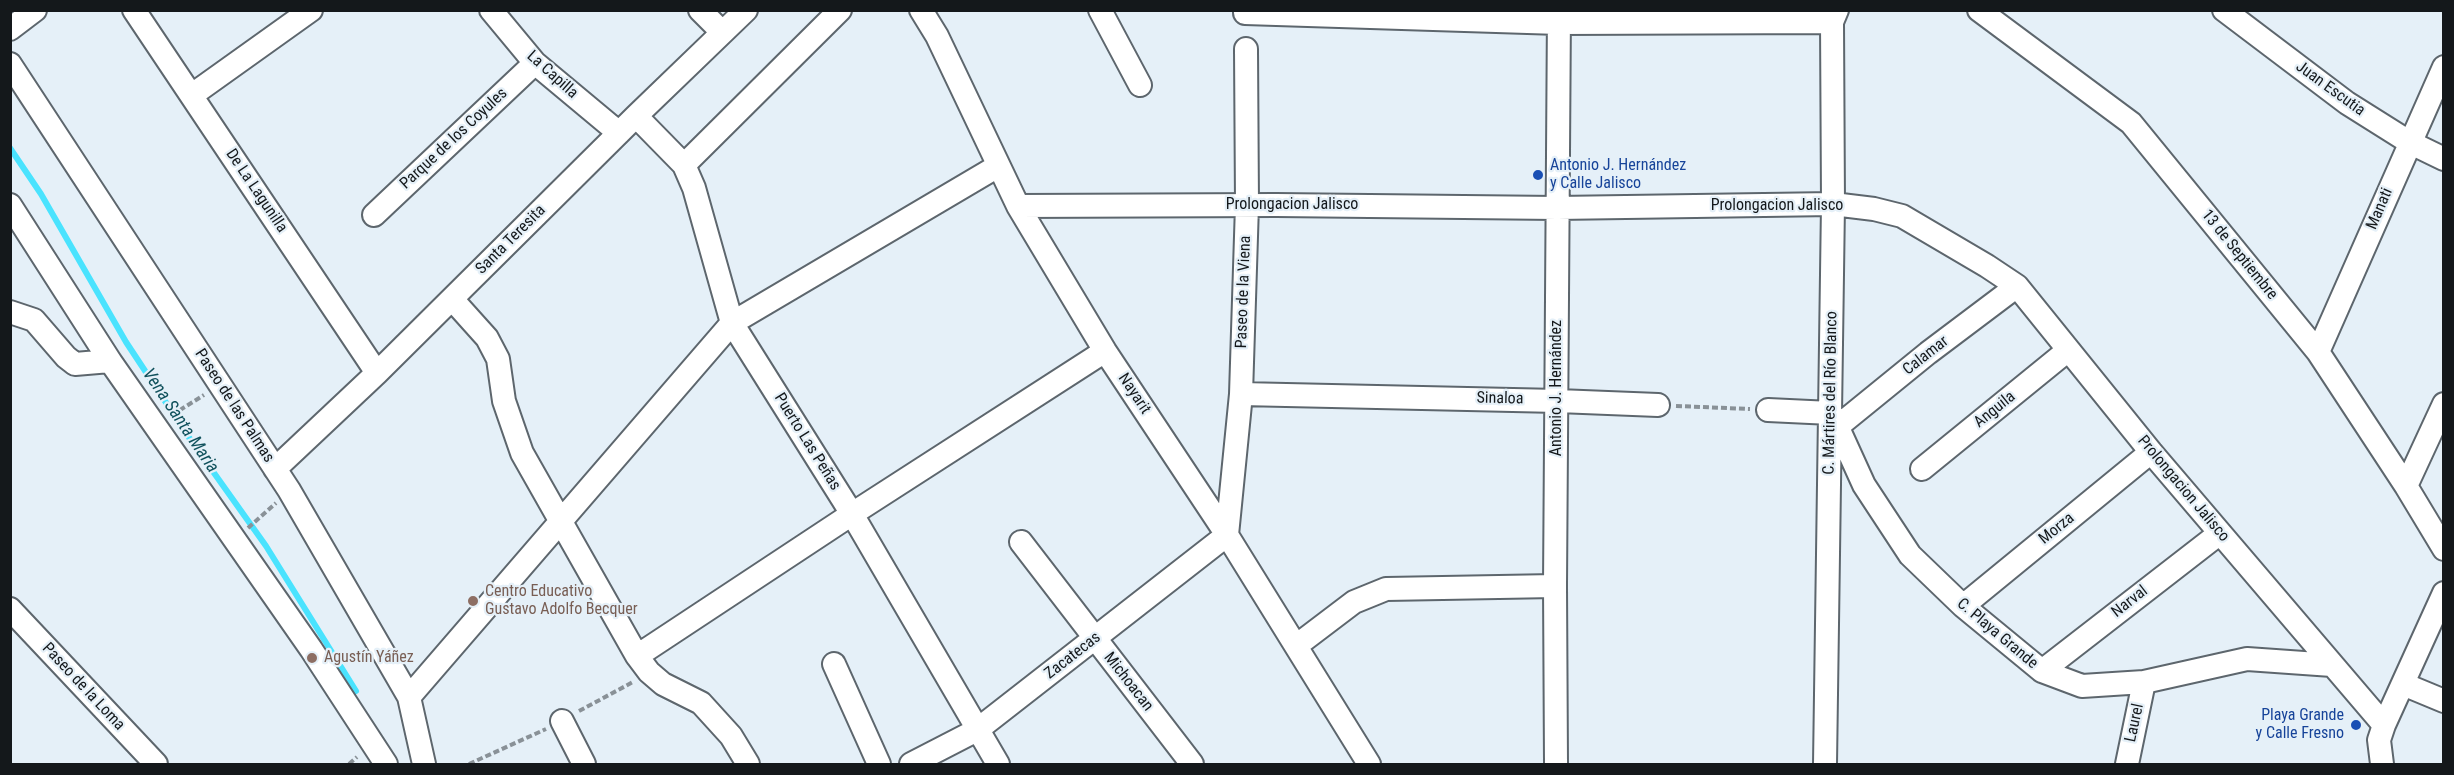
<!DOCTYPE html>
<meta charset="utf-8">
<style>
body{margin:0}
#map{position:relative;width:2454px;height:775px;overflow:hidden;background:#e5f0f8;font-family:"Roboto Condensed",sans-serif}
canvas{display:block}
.frame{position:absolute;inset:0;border:12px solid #14181b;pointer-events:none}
</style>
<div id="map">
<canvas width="2454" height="775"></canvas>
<div class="frame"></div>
</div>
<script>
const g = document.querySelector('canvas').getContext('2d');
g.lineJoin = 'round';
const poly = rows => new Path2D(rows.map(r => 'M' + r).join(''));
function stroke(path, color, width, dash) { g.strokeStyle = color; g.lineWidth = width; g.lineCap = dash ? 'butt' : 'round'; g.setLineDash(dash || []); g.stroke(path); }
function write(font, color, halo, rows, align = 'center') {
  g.font = font + ' "Roboto Condensed",sans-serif'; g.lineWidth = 4.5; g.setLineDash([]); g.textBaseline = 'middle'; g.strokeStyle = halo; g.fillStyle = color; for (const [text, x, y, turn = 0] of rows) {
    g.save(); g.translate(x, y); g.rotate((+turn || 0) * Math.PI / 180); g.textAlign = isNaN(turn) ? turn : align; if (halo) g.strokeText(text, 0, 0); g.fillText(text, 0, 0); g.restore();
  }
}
const stream = poly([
 [10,148,41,194,126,342,192,442,266,546,356,691]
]);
const path = poly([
 [1676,406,1750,409],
 [172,415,204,395],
 [248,528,276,503],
 [579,711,633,682],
 [349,764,357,757],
 [469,764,546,729]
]);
const minor = poly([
 [134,10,377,373],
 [491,10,535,63,619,133],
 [700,10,722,32],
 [921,10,937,36,1018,206,1105,351,1227,535,1369,764],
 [1100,10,1140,85],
 [1245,10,1245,13,1559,23,1832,22],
 [1979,10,2131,123,2318,352,2406,486,2444,549],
 [2224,10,2347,103,2409,142,2444,159],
 [10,29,35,10],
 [10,64,289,490,409,697,424,764],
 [192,95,311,10],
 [636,116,684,165,694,188,732,323,852,514,998,764],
 [684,165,840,10],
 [10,205,110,361,311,649,386,764],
 [1018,206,1276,205,1557,208,1833,204,1874,209,1902,216,1987,266,2017,286,2151,452,2384,725],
 [374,215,535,63],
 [452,299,487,338,498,359,504,401,522,453,637,656,852,514,1105,351],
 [10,312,34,320,66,357,75,364,110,361],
 [2318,352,2444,67],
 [1241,394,1558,401,1658,405],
 [1768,410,1831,413],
 [1834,419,1864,485,1910,555,1963,606,2042,671,2082,686,2144,682,2247,659,2332,665],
 [1837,427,1928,353,2017,286],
 [275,469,377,373,636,116,746,10],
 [1922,469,2067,351],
 [2406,486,2444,404],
 [1021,542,1192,764],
 [1963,606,2151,452],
 [10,609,156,764],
 [1296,646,1354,602,1386,589,1555,586],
 [637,656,649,672,663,684,701,703,731,736,748,764],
 [834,664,879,764],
 [2042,671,2220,533],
 [2403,684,2444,701],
 [409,697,732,323,998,166],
 [562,721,584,764],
 [911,764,977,730,1227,535,1241,394,1247,205,1246,49],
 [1556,764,1555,586,1559,10],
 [1825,764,1833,204,1832,22,1837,10],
 [2127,764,2144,682],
 [2382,764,2379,740,2384,725,2444,593]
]);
const markers = [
 [1538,175,6,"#1a4fb4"],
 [473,601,6,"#8d6e63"],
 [312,658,6,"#8d6e63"],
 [2356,725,6,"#1a4fb4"]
];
const streetNames = [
 ["La Capilla",552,75,42],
 ["Juan Escutia",2330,89,36],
 ["Parque de los Coyules",454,139,-43],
 ["De La Lagunilla",256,191,56],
 ["Prolongacion Jalisco",1292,205],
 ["Prolongacion Jalisco",1777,206],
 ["Manati",2380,209,-67],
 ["Santa Teresita",511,240,-45],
 ["13 de Septiembre",2239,255,51],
 ["Paseo de la Viena",1244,292,-88],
 ["Calamar",1926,356,-38],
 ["Antonio J. Hernández",1557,388,-90],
 ["C. Mártires del Río Blanco",1831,393,-89],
 ["Nayarit",1134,394,56],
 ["Sinaloa",1500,399,1],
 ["Paseo de las Palmas",234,406,57],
 ["Anguila",1995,410,-39],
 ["Puerto Las Peñas",807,442,58],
 ["Prolongacion Jalisco",2183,489,50],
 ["Morza",2057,529,-39],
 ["Narval",2130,602,-38],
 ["C. Playa Grande",1997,634,40],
 ["Zacatecas",1073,656,-38],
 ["Michoacan",1128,682,52],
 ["Paseo de la Loma",83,687,47],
 ["Laurel",2135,723,-78]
];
const transitNames = [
 ["Antonio J. Hernández",1550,166],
 ["y Calle Jalisco",1550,184],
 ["Playa Grande",2344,716,"right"],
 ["y Calle Fresno",2344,734,"right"]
];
const educationNames = [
 ["Centro Educativo",485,592],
 ["Gustavo Adolfo Becquer",485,610],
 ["Agustín Yáñez",324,658]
];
const waterNames = [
 ["Vena Santa Maria",180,421,56]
];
stroke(stream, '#4ae3fe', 6);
stroke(minor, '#5d666d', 26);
stroke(path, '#899197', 4, [6, 3]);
stroke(minor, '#fff', 22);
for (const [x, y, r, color] of markers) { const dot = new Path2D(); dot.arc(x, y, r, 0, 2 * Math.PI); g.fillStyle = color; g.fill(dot); stroke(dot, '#e5f0f8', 2); }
write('16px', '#14181b', '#e5f0f8', streetNames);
write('16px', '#164399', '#e5f0f8', transitNames, 'left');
write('16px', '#785e54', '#e5f0f8', educationNames, 'left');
write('italic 18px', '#10515c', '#e5f0f8', waterNames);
</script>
